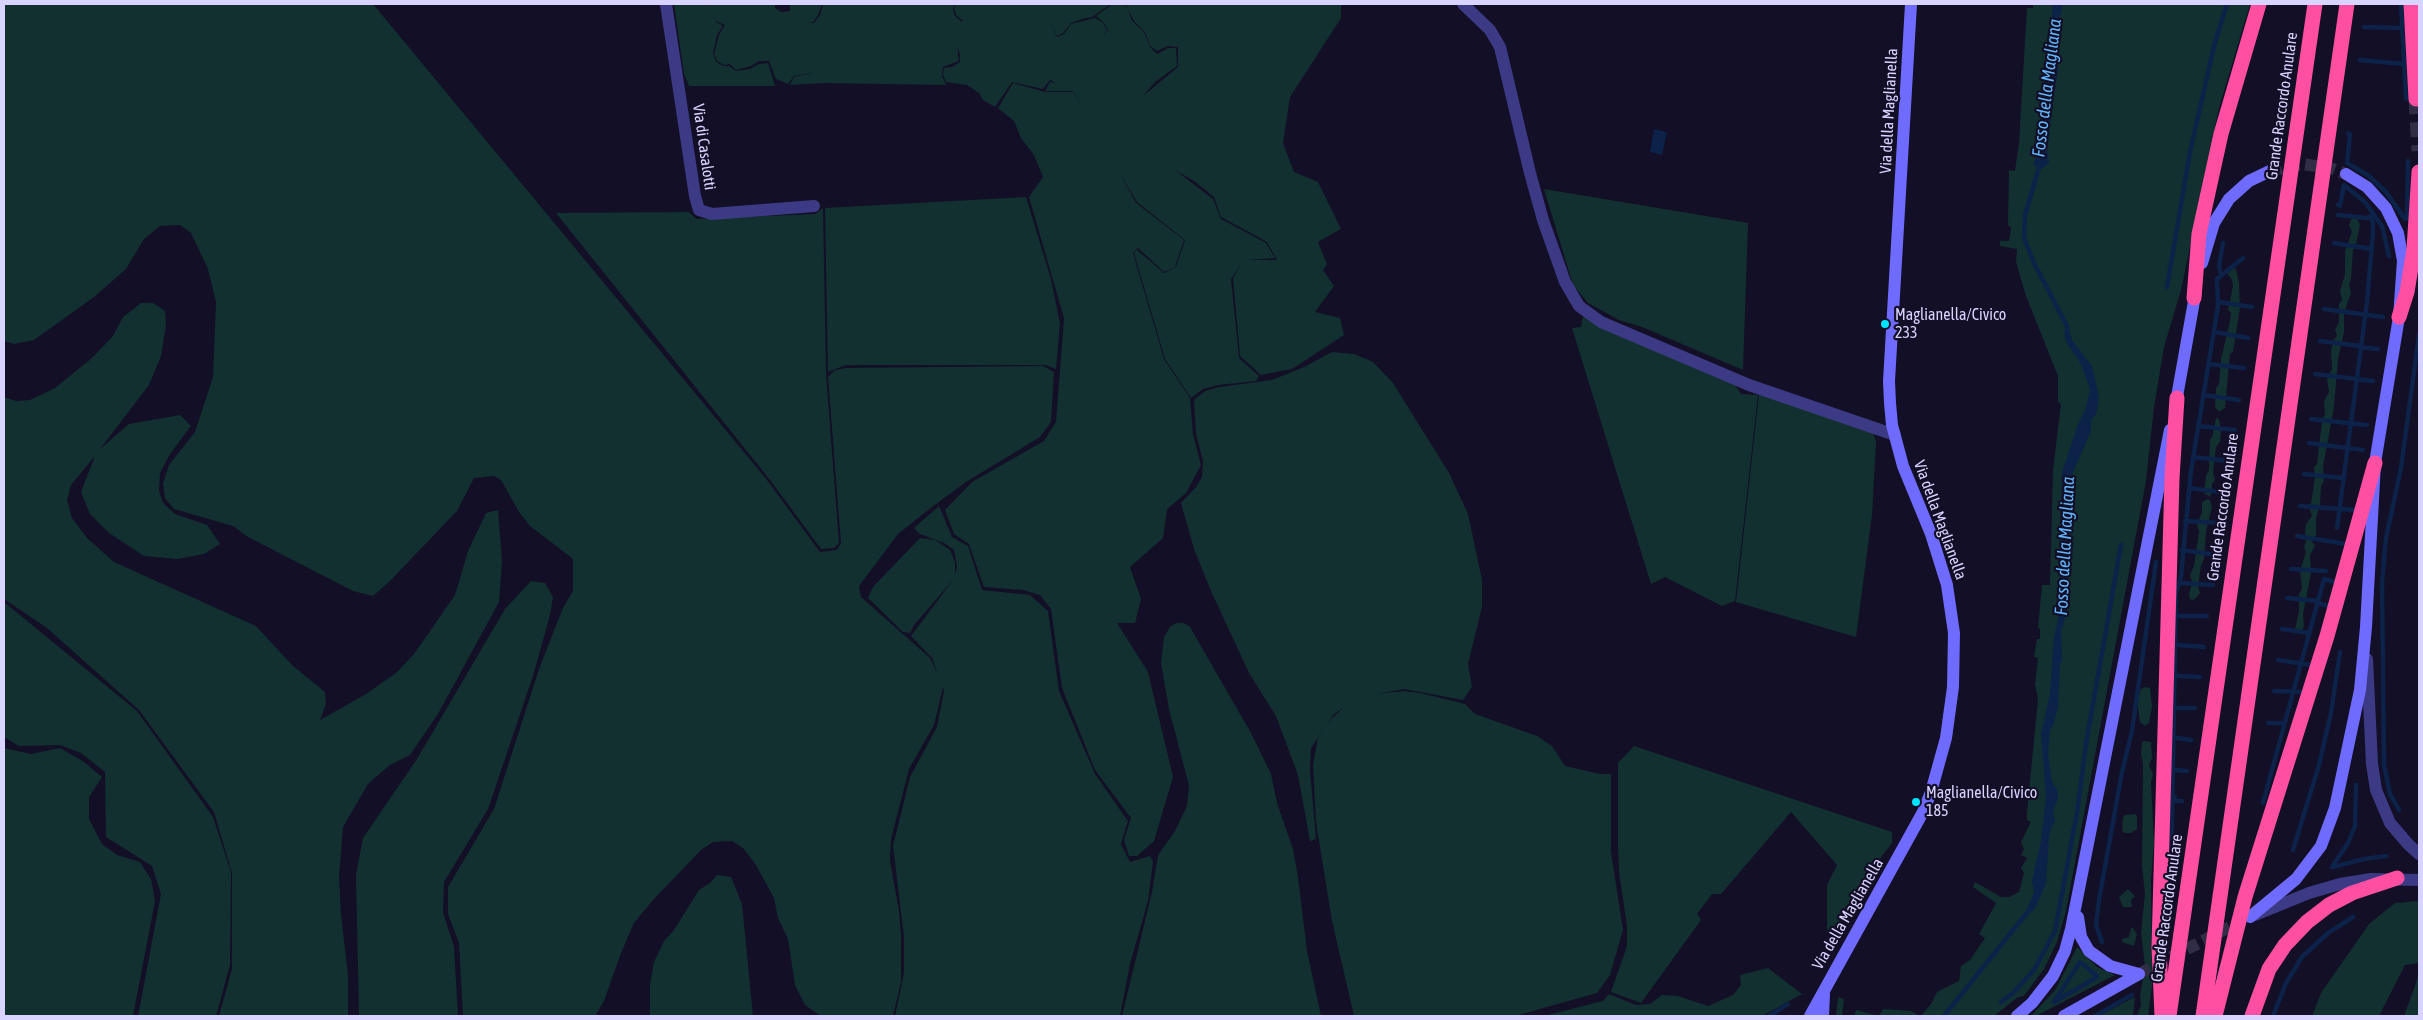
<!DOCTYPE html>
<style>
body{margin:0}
#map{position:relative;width:2423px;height:1020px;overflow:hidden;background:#130f26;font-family:"Asap Condensed",sans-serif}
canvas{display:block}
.frame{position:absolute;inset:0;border:5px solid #d9d4ff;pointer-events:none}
</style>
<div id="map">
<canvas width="2423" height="1020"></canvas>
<div class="frame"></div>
</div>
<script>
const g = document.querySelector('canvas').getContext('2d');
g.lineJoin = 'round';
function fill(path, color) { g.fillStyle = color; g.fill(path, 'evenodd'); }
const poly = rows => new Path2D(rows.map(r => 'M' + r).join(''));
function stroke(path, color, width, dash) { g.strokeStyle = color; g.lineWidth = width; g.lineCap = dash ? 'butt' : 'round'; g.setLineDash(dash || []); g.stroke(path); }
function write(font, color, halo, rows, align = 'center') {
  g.font = font + ' "Asap Condensed",sans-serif'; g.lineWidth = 4.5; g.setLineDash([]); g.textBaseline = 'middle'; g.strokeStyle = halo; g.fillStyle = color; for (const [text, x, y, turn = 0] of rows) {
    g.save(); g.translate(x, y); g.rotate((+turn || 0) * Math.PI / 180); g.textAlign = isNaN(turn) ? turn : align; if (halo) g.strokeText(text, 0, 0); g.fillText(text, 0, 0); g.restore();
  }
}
const green = poly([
 [4,4,373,4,767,480,820,552,837,550,841,543,828,377,835,370,846,368,1043,366,1054,372,1051,422,1040,437,966,482,932,507,898,534,859,586,861,597,930,658,938,675,932,658,911,636,953,580,914,625,910,633,903,632,868,598,873,587,920,538,935,540,950,550,955,562,955,575,957,566,954,550,944,543,920,534,914,528,939,506,952,537,968,546,982,590,1030,595,1048,611,1059,691,1095,774,1128,821,1121,844,1130,862,1150,856,1153,861,1148,901,1130,964,1120,1016,895,1016,904,973,904,937,893,846,910,777,937,727,944,691,943,687,934,725,909,769,891,839,890,861,899,911,901,935,901,982,893,1016,821,1016,805,1005,795,985,788,939,778,918,774,898,756,865,743,848,732,841,713,842,701,850,653,900,634,923,621,953,604,1001,595,1016,463,1016,459,943,448,914,448,887,494,809,540,666,563,608,573,591,573,559,530,526,519,512,501,480,494,476,474,478,457,511,389,582,373,596,353,591,248,537,233,526,174,509,165,498,163,483,169,465,195,432,213,377,216,302,208,269,191,233,180,225,160,226,144,239,126,269,94,297,34,340,14,344,4,341],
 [674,4,709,4,711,7,710,4,775,4,775,8,781,12,790,11,790,4,822,4,818,15,813,22,808,22,814,23,820,15,823,4,955,4,953,9,954,15,962,22,963,21,956,15,954,8,956,4,1111,4,1092,17,1082,19,1071,23,1063,33,1057,36,1047,15,1057,37,1064,34,1071,24,1095,18,1103,23,1107,30,1102,37,1108,30,1104,23,1096,16,1113,4,1125,4,1127,8,1126,4,1341,4,1341,18,1290,97,1283,143,1294,172,1318,182,1341,229,1318,242,1327,264,1323,270,1334,286,1315,312,1340,318,1344,335,1292,369,1261,375,1240,356,1233,278,1242,263,1231,279,1239,358,1259,376,1256,381,1218,385,1203,389,1191,398,1165,359,1134,253,1137,250,1164,273,1176,267,1185,240,1137,202,1119,172,1136,203,1184,240,1175,267,1164,272,1138,248,1133,253,1164,359,1190,398,1193,434,1201,465,1186,493,1167,509,1163,538,1130,567,1141,599,1135,623,1117,623,1148,672,1173,777,1154,841,1137,856,1129,856,1124,840,1131,818,1095,770,1062,688,1051,609,1040,595,1023,590,984,587,969,544,954,534,945,510,972,482,1044,441,1056,422,1064,318,1029,197,1043,177,1034,155,1021,138,1014,121,998,108,1013,83,1045,92,1073,92,1080,102,1073,91,1045,91,1050,82,1056,83,1050,80,1043,89,1012,82,995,107,983,100,979,93,967,85,946,82,943,75,944,68,952,67,960,62,960,54,957,47,959,61,943,67,942,76,946,85,823,83,790,85,794,77,813,73,794,76,788,84,776,79,769,61,759,61,751,66,736,70,730,64,724,65,717,61,714,54,719,35,725,25,716,21,713,14,716,22,723,26,717,35,713,53,716,62,723,66,729,66,736,71,750,69,759,64,768,63,775,86,689,86,684,74],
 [1128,9,1134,21,1145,32,1150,46,1157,51,1168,46,1178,47,1178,67,1143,96,1155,82,1177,66,1176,48,1168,48,1157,54,1150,47,1144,32,1132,21],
 [1175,170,1194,181,1214,197,1221,217,1267,242,1277,260,1247,260,1275,258,1266,243,1221,219,1213,199],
 [2033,4,2250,4,2219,108,2181,290,2164,347,2154,407,2146,481,2066,911,2057,942,2044,969,2024,996,2018,997,1994,1016,1921,1016,1931,1004,1937,992,1959,981,1961,966,1970,960,1985,938,1979,934,1996,903,1973,887,1975,882,2001,897,2009,897,2019,892,2024,873,2021,868,2027,858,2021,855,2024,849,2021,842,2031,822,2027,820,2027,812,2038,699,2035,684,2038,658,2034,657,2037,639,2040,639,2040,629,2038,628,2042,585,2050,585,2053,470,2061,404,2058,402,2058,376,2026,296,2016,262,2017,249,2000,246,2000,241,2009,241,2011,228,2008,225,2009,170,2015,171,2019,143,2027,8,2033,8],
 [1544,189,1748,223,1743,370,1642,327,1619,320,1588,303,1573,285],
 [1026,197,1051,279,1060,323,1056,369,1045,365,846,365,828,372,825,208],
 [823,208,826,374,839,543,834,548,821,549,770,480,556,213,689,212,696,219,815,214],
 [2356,216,2360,225,2356,244,2353,250,2351,279,2349,285,2351,293,2344,313,2344,332,2338,359,2334,407,2323,467,2324,481,2321,486,2320,505,2316,518,2316,535,2312,541,2315,546,2310,555,2311,573,2303,614,2304,626,2301,633,2297,633,2295,629,2299,611,2299,594,2302,589,2300,571,2306,552,2304,547,2306,542,2305,532,2306,524,2312,516,2310,510,2315,477,2314,467,2317,464,2322,421,2325,414,2324,401,2329,392,2327,379,2332,369,2331,351,2334,339,2337,336,2335,330,2339,322,2339,304,2342,300,2340,291,2345,274,2345,251,2352,232,2349,225,2352,217],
 [2234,268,2236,269,2239,283,2240,308,2233,352,2230,354,2225,408,2219,412,2215,407,2216,388,2219,384,2221,359,2230,321,2231,313,2228,310,2233,286,2232,280,2227,273],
 [141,303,153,303,165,311,166,325,161,356,149,385,100,449,129,424,180,415,191,426,170,454,160,473,159,491,163,503,175,514,207,525,220,544,204,554,177,559,144,556,109,533,90,514,81,492,95,456,71,485,67,500,72,518,87,538,114,562,256,626,292,665,325,692,326,704,320,720,366,694,396,673,414,654,455,595,468,551,486,513,498,510,502,561,499,602,438,714,410,755,390,765,368,784,343,827,339,877,341,915,348,975,348,1016,219,1016,232,969,232,873,214,812,139,710,47,628,4,599,4,397,16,401,30,400,55,388,92,358,113,336,123,317],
 [1583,316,1732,380,1741,394,1758,395,1735,601,1722,606,1665,577,1651,584,1572,328,1581,327],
 [1332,352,1354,354,1373,362,1393,383,1449,473,1468,514,1482,580,1482,607,1468,664,1472,687,1463,700,1404,689,1377,694,1403,691,1420,693,1465,704,1475,714,1537,736,1552,746,1565,766,1600,774,1611,774,1611,852,1623,930,1610,975,1597,993,1515,1016,1354,1016,1332,921,1316,822,1313,765,1318,737,1331,719,1343,708,1334,714,1311,748,1310,770,1316,839,1310,841,1298,775,1276,716,1249,673,1211,591,1194,549,1181,503,1196,487,1202,477,1203,461,1196,434,1194,400,1205,391,1219,387,1272,380,1304,367],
 [1759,394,1872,429,1876,442,1872,515,1856,637,1736,602],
 [2216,418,2219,419,2221,431,2220,442,2216,447,2213,473,2215,480,2212,484,2212,492,2210,497,2204,493,2206,476,2209,470,2210,439,2212,438],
 [2207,499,2210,500,2212,507,2206,531,2204,559,2201,565,2198,587,2200,593,2194,600,2190,599,2189,595,2192,582,2190,575,2194,566,2199,532,2197,524,2202,512,2202,502],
 [531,581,545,583,553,597,550,615,533,676,488,809,444,882,443,912,454,947,458,1016,359,1016,356,875,363,838,417,759,505,609],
 [4,602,137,711,213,817,231,872,230,965,216,1016,138,1016,161,894,152,866,106,837,105,772,81,753,60,745,19,746,4,737],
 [1176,623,1184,623,1190,627,1251,733,1271,774,1277,803,1293,849,1298,877,1307,951,1321,1016,1122,1016,1152,892,1158,855,1175,831,1187,806,1189,786,1169,709,1161,663,1164,637,1170,627],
 [2145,687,2150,688,2152,706,2149,723,2145,726,2140,722,2137,701,2141,689],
 [2144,741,2151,742,2152,758,2149,765,2153,774,2151,782,2154,843,2151,880,2152,986,2148,1016,2137,1016,2141,1005,2140,996,2145,966,2141,933,2145,893,2142,867,2143,764,2141,754,2142,742],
 [1634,746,1892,832,1892,843,1858,887,1832,934,1827,929,1827,885,1837,865,1791,812,1721,894,1712,894,1697,914,1701,920,1641,1003,1611,992,1627,946,1627,926,1619,872,1618,846,1618,763],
 [4,748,31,754,60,748,84,762,102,777,89,797,89,819,102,844,117,855,140,862,151,879,155,901,133,1016,4,1016],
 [2135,814,2137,816,2137,829,2131,833,2125,833,2122,831,2123,817,2125,815],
 [717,875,731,877,742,904,753,1016,650,1016,650,985,654,962,664,941,674,930,699,890,710,883],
 [2128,889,2135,896,2131,900,2132,907,2123,907,2119,897],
 [2419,901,2419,963,2405,965,2379,1016,2312,1016,2321,993,2369,924,2395,903],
 [2131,928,2133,928,2137,934,2134,946,2122,942,2122,939,2129,937],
 [2077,947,2097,967,2115,975,2036,1016,2031,1016,2056,989],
 [1768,968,1802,994,1762,1016,1544,1016,1603,1001,1609,994,1636,1005,1650,1004,1662,995,1678,996,1708,1006,1733,995,1741,985,1740,975],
 [2419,972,2419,1016,2404,1016,2416,983],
 [1838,997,1844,999,1842,1016,1836,1016],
 [2135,997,2133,1016,2099,1016],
 [1883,1009,1911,1011,1919,1016,1854,1016,1856,1010,1879,1016]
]);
const water = poly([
 [2053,4,2063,4,2056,32,2058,69,2047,147,2049,163,2042,169,2033,165,2038,152,2043,113],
 [1654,129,1667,132,1662,155,1650,152],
 [2064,331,2070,331,2072,340,2092,366,2099,397,2096,415,2091,420,2091,431,2070,479,2068,529,2070,566,2067,583,2067,612,2061,631,2062,661,2060,664,2058,707,2053,726,2050,729,2048,754,2052,782,2058,791,2058,799,2053,810,2055,821,2051,827,2049,838,2046,884,2034,910,2029,914,2027,912,2027,909,2034,892,2032,881,2041,841,2046,796,2041,734,2050,694,2054,637,2061,606,2059,558,2062,472,2078,424,2086,408,2090,389,2081,364,2066,342]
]);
const stream = poly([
 [2401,4,2406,99],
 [2364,27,2401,28],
 [2360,60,2403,64],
 [2348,133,2350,134,2347,163,2369,176,2386,192,2405,219,2407,218,2407,211,2408,161],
 [2040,164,2025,215,2024,238,2034,263,2067,326,2068,337],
 [2338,205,2340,206,2344,185,2365,202,2382,226,2389,256],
 [2338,215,2367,218,2373,216],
 [2334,243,2372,249],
 [2221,275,2219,266,2223,243],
 [2217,279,2243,258],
 [2167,287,2190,152,2215,42,2227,4],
 [2219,302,2252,307],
 [2324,309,2383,317],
 [2214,332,2248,338],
 [2320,341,2360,346],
 [2360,347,2378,349],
 [2209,364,2244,368],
 [2315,374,2373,381],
 [2203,395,2239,400],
 [2311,419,2367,425],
 [2198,426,2235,430],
 [2309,443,2363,450],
 [2193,457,2230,461],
 [2304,474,2343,478],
 [2189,488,2226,493],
 [2300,506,2355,510],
 [2185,521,2222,523],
 [2337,528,2367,302,2373,233,2373,223,2371,218],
 [2297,536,2346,544],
 [2182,550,2217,555],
 [2291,569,2326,571],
 [2180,583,2213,585],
 [2177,590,2181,576,2191,471,2218,306,2217,280],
 [2287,598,2318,601],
 [2318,603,2328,606],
 [2178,616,2207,616],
 [2282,629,2309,633],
 [2178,645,2204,647],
 [2278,660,2311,665],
 [2178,676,2200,677],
 [2274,691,2303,692],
 [2178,708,2195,708],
 [2268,723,2284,723],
 [2177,738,2191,740],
 [2176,770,2187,771],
 [2175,797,2175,801,2182,801],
 [2263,803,2324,579,2335,582],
 [2399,810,2390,794,2384,765,2382,582,2386,538,2401,468,2419,335],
 [2293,850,2319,765,2331,713,2340,652],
 [2332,867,2348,843,2355,826,2356,785],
 [2333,867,2364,859,2386,856],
 [2171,877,2176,591],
 [2102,942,2096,925,2099,900,2122,772,2132,731,2156,562],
 [2097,977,2054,1002,2080,962,2097,976],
 [2001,1002,2013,993,2034,970,2055,931,2077,813,2086,744,2121,545],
 [1769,1016,1788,1004],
 [1944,1016,2030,909],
 [2095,1016,2132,995],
 [2273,1016,2286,983,2302,957,2328,933,2353,917]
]);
const secondaryTunnel = poly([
 [2270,171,2302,164,2330,168,2346,174],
 [2139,974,2243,920]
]);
const motorwayTunnel = poly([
 [2416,99,2419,151]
]);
const minor = poly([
 [666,4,695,196,699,210,712,214,814,206],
 [1463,4,1490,30,1500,47,1530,173,1543,220,1565,282,1579,306,1601,322,1749,385,1895,435]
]);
const tertiary = poly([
 [2367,659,2372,764,2376,790,2390,823,2408,844,2419,854],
 [2255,915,2309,893,2340,884,2371,879,2419,880]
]);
const secondary = poly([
 [2202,263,2214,223,2229,199,2249,181,2270,171],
 [2175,408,2196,290],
 [2078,917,2081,937,2089,951,2110,966,2139,974],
 [2250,917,2296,879,2321,846,2335,808,2360,690,2366,627,2375,463,2399,317,2403,261,2398,233,2386,208,2367,187,2346,174],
 [1810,1016,1923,812,1931,792,1946,738,1953,687,1954,633,1947,585,1931,534,1903,466,1892,425,1890,403,1889,381,1911,4],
 [1823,1016,1824,994],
 [2017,1016,2032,1003,2053,976,2065,951,2071,929,2170,430],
 [2064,1016,2139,974]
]);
const motorway = poly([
 [2411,4,2416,99],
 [2194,298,2199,234,2221,134,2259,4],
 [2399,317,2407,292,2414,249,2419,172],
 [2162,1016,2159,947,2172,478,2177,398],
 [2169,1016,2315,4],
 [2203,1016,2347,4],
 [2215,1016,2245,897,2327,636,2375,463],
 [2252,1016,2269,969,2285,945,2307,922,2329,905,2352,893,2397,878]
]);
const markers = [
 [1885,324,5,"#00e5ff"],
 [1916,802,5,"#00e5ff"]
];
const streetNames = [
 ["Grande Raccordo Anulare",2282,106,-82],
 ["Via della Maglianella",1889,111,-87],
 ["Via di Casalotti",704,147,82],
 ["Grande Raccordo Anulare",2223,507,-82],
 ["Via della Maglianella",1940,520,70],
 ["Grande Raccordo Anulare",2167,908,-82],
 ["Via della Maglianella",1848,914,-60]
];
const poiNames = [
 ["Maglianella/Civico",1895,315],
 ["233",1895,333],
 ["Maglianella/Civico",1926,793],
 ["185",1926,811]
];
const waterNames = [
 ["Fosso della Magliana",2047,88,-83],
 ["Fosso della Magliana",2065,546,-87]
];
fill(green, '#12302f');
fill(water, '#0c2248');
stroke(stream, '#0c2248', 4.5);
stroke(secondaryTunnel, '#312d47', 12, [12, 6]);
stroke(motorwayTunnel, '#312d47', 15, [15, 8]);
stroke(minor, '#3d3a85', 12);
stroke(tertiary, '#3d3a85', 12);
stroke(secondary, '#6f6bff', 12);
stroke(motorway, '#ff4fa3', 15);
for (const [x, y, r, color] of markers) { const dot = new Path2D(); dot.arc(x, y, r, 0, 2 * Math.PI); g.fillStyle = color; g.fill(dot); stroke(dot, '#130f26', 2); }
write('16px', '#d9d4ff', '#130f26', streetNames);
write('16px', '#d9d4ff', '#130f26', poiNames, 'left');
write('italic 18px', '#62b6ff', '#130f26', waterNames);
</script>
